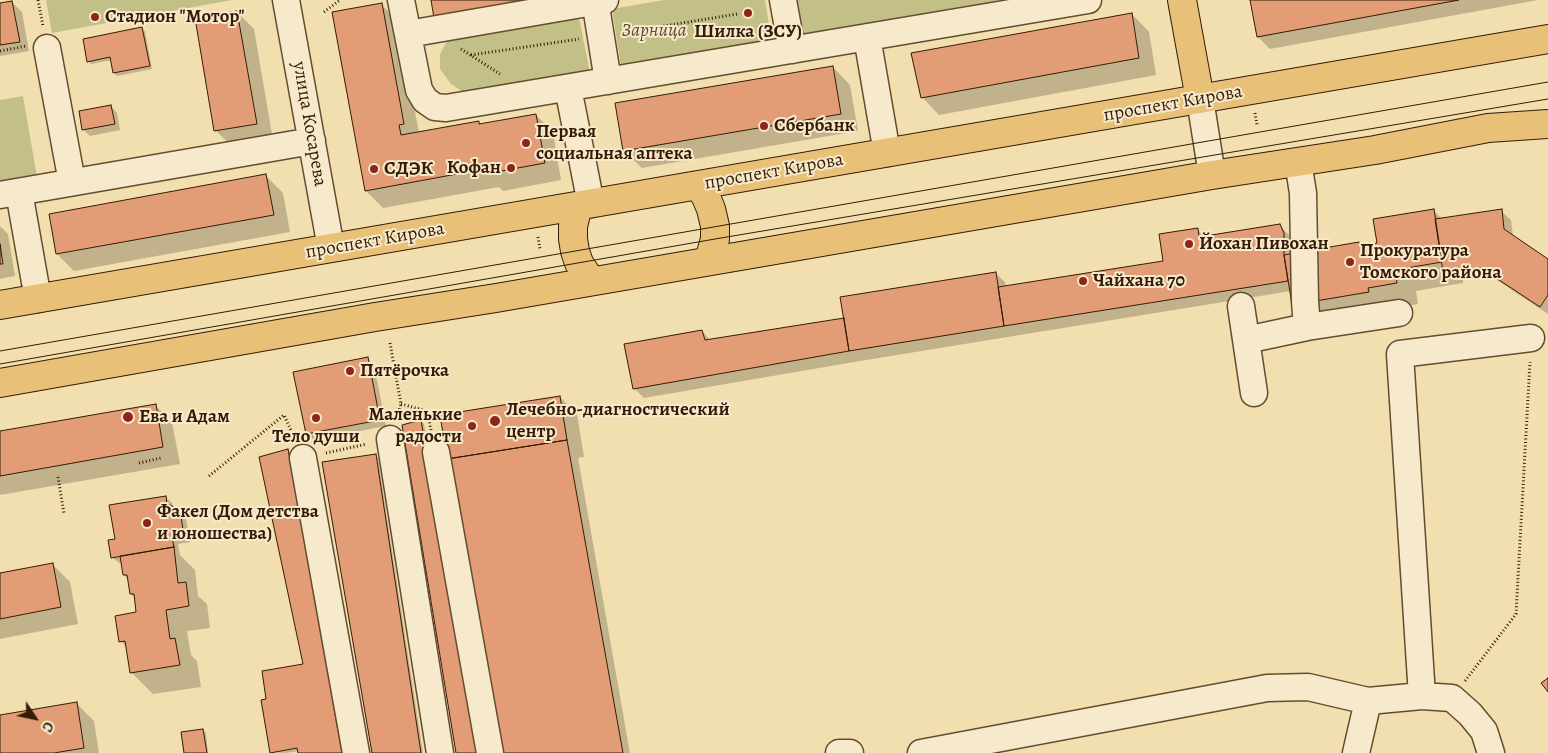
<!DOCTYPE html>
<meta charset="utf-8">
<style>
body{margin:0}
#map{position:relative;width:1548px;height:753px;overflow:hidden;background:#f2dfb0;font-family:Alegreya,serif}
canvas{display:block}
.north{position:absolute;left:10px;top:693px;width:50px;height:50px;-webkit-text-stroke:4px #f7eacc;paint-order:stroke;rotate:124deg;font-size:14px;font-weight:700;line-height:20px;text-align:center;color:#351b05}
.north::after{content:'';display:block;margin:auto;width:18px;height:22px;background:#351b05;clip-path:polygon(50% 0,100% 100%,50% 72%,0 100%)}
</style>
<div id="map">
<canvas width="1548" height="753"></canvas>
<div class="north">С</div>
</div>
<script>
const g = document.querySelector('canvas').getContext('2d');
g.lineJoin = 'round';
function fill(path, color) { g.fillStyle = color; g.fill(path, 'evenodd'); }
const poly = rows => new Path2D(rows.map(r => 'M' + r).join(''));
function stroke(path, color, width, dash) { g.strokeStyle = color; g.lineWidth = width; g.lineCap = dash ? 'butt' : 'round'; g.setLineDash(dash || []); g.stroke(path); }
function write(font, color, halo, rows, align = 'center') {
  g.font = font + ' Alegreya,serif'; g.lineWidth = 4; g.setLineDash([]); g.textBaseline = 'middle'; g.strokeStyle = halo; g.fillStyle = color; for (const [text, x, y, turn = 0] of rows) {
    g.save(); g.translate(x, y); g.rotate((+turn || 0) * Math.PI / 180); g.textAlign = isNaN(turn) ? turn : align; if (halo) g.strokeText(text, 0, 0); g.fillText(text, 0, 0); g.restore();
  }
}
const green = poly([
 [46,0,232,0,52,33],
 [664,0,765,0,772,42,621,66,612,9],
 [796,0,1021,0,802,36],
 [578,12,590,73,480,94,463,92,451,84,440,69,440,54,447,41,456,35],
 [23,96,37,177,0,183,0,100]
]);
const shadow = poly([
 [1251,0,1538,0,1270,49,1258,37],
 [12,2,22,12,29,51,0,56,0,5],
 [381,4,398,21,419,133,478,122,481,125,536,115,553,132,561,180,503,191,499,187,383,208,366,191],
 [237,12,254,29,273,140,233,147,215,130],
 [1132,14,1149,32,1156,75,939,115,922,97],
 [142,28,145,31,152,69,117,76,114,73,112,60,91,64,89,61],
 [833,67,850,85,858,131,642,168,624,151,617,104],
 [111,106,117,113,120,130,90,136,83,129],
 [266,176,283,193,290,232,74,271,57,254,50,215],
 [1433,210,1443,220,1501,211,1511,220,1513,236,1548,260,1548,314,1492,277,1463,280,1463,283,1416,291,1418,304,1389,309,1315,326,1291,291,860,361,644,398,634,388,702,331,711,341,846,319,995,273,1005,282,1006,287,1165,262,1197,229,1205,238,1280,226,1289,235,1293,244,1293,255,1359,244,1362,247,1378,244],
 [0,226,8,234,15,276,0,279],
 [367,359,374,365,386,426,313,440,307,434],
 [560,397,577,414,584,457,578,458,630,753,499,753],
 [155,405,172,422,180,464,0,495,0,432],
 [421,421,424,424,480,753,457,753],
 [288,450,291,453,344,753,299,753,299,751,285,753,271,752,268,700,305,665],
 [376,456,378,458,423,753,374,753],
 [166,497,172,503,173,507,179,511,186,518,190,542,178,544,180,555,195,570,198,596,207,604,210,628,187,631,191,655,197,661,201,687,153,694,131,672,128,649,121,641,138,614,135,598,131,594,129,580,124,575,122,563,119,563,112,557,116,541],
 [53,565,70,582,78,624,0,639,0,575],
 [77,704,94,721,99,753,0,753,0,716],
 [203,730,206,733,208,753,185,753]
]);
const building = poly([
 [431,0,524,0,434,18,431,0],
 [1250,0,1459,0,1257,37,1250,0],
 [12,1,20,42,0,45,0,3,12,1],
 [382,3,404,124,399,125,401,135,479,121,479,124,536,114,545,163,485,174,484,169,365,191,332,12,382,3],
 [237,11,257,124,214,131,195,18,237,11],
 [1132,13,1139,58,921,98,911,53,1132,13],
 [142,27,150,66,113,73,110,57,87,62,83,39,142,27],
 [833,66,841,114,623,151,615,103,833,66],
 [111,105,115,124,82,130,79,111,111,105],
 [266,174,274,215,56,254,49,214,266,174],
 [1434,209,1442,262,1395,270,1397,283,1368,288,1369,292,1292,305,1284,255,1359,242,1361,246,1377,243,1373,219,1434,209],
 [1502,209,1504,229,1548,259,1548,295,1540,307,1481,268,1443,272,1435,219,1502,209],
 [1280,224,1284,233,1284,255,1288,281,1004,326,998,287,1163,261,1159,234,1198,228,1199,237,1280,224],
 [0,244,3,264,0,264,0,244],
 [996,272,1004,326,849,351,840,297,996,272],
 [844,318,849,351,633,389,624,344,702,330,705,340,844,318],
 [368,357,380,420,306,434,293,372,368,357],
 [560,396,567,440,447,459,440,415,560,396],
 [156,404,163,447,0,476,0,431,156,404],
 [421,420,478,753,456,753,402,425,421,420],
 [567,440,623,753,498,753,447,459,567,440],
 [288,449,342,753,298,753,297,748,270,753,261,700,266,699,262,671,303,664,259,457,288,449],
 [376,454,421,753,372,753,322,462,376,454],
 [166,496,167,505,170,505,180,510,184,536,172,538,174,547,111,558,108,540,115,539,109,505,166,496],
 [174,547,178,583,186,582,189,606,166,610,170,639,175,638,180,665,130,673,125,641,119,642,115,616,136,612,134,594,130,594,127,575,123,575,120,556,174,547],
 [53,563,61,607,0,619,0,573,53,563],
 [1548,678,1548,692,1541,683,1548,678],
 [77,702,84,748,54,753,0,753,0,715,77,702],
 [203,729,207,753,184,753,181,732,203,729]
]);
const path = poly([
 [38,0,43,26],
 [324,12,340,0],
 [622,33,737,14],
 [461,49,500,74],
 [0,51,26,46],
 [471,55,579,39],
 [1255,113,1257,125],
 [538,237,540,249],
 [390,343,401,404,397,418],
 [401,404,427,411,431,430],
 [326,453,367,444],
 [139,463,161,458],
 [209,476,284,415,294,437],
 [58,477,64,514],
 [1465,681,1516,614,1530,362]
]);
const minor = poly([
 [286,0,331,248],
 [401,0,419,90,425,100,435,107,446,108,1088,0],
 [595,0,608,81],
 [783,0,792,50],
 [408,34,605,0],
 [867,37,887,153],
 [47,48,72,182],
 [568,88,591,204],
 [1200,99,1212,175],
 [1298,162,1303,193,1305,301,1307,327],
 [19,192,38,299],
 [0,195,312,141],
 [1241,306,1254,393],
 [1246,340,1307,327,1399,313],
 [390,439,440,753],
 [436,452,490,753],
 [303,458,356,753],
 [1422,696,1400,354,1531,338],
 [839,753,850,753],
 [921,753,1267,688,1308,687,1368,701,1422,696,1452,698,1470,714,1484,731,1491,753],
 [1356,753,1368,701]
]);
const major = poly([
 [1182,0,1200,99],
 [698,185,706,197,711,209,715,226,715,239,709,261],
 [578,206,573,226,573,239,575,251,579,263,591,281],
 [0,305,1548,39],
 [0,383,375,317,496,298,1212,175,1375,150,1488,128,1548,124]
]);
const tram = poly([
 [0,351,1548,82],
 [0,364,715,239,1548,99]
]);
const markers = [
 [748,13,5,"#8f2418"],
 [95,17,5,"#8f2418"],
 [764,126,5,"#8f2418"],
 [526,143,5,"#8f2418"],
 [511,168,5,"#8f2418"],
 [374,169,5,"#8f2418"],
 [1189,244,5,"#8f2418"],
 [1350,262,5,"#8f2418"],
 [1083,281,5,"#8f2418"],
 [350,371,5,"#8f2418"],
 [128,417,6,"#8f2418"],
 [316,418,5,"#8f2418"],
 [495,421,6,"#8f2418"],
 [472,426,5,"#8f2418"],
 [147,523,5,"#8f2418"]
];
const poiNames = [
 ["Стадион \"Мотор\"",105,17],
 ["Шилка (ЗСУ)",748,32,"center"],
 ["Сбербанк",774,126],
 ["Первая",536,132],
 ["социальная аптека",536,154],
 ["Кофан",501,168,"right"],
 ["СДЭК",384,169],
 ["Йохан Пивохан",1199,244],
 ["Прокуратура",1360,251],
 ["Томского района",1360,273],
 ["Чайхана 70",1093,281],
 ["Пятёрочка",360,371],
 ["Лечебно-диагностический",506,410],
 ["центр",506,432],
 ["Маленькие",462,415,"right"],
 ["радости",462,437,"right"],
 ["Ева и Адам",139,417],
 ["Тело души",316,437,"center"],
 ["Факел (Дом детства",157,512],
 ["и юношества)",157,534]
];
const parkNames = [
 ["Зарница",654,31]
];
const streetNames = [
 ["проспект Кирова",1173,104,-10],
 ["улица Косарева",309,124,80],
 ["проспект Кирова",774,172,-10],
 ["проспект Кирова",375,241,-10]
];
fill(green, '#c2c086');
fill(shadow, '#0003');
fill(building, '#e39d76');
stroke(building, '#351b05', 1);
stroke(minor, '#644c30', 29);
stroke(major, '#351b05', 30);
stroke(path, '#351b05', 3, [1, 2.5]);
stroke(minor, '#f7eacc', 26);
stroke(major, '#e9c078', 28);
stroke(tram, '#351b05', 1);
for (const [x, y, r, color] of markers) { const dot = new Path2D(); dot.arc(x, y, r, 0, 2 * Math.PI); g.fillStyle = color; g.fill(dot); stroke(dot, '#f7eacc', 2); }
write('bold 19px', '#351b05', '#f7eacc', poiNames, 'left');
write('italic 19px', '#5f4d2c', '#f7eacc', parkNames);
write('19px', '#351b05', '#f7eacc', streetNames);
</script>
